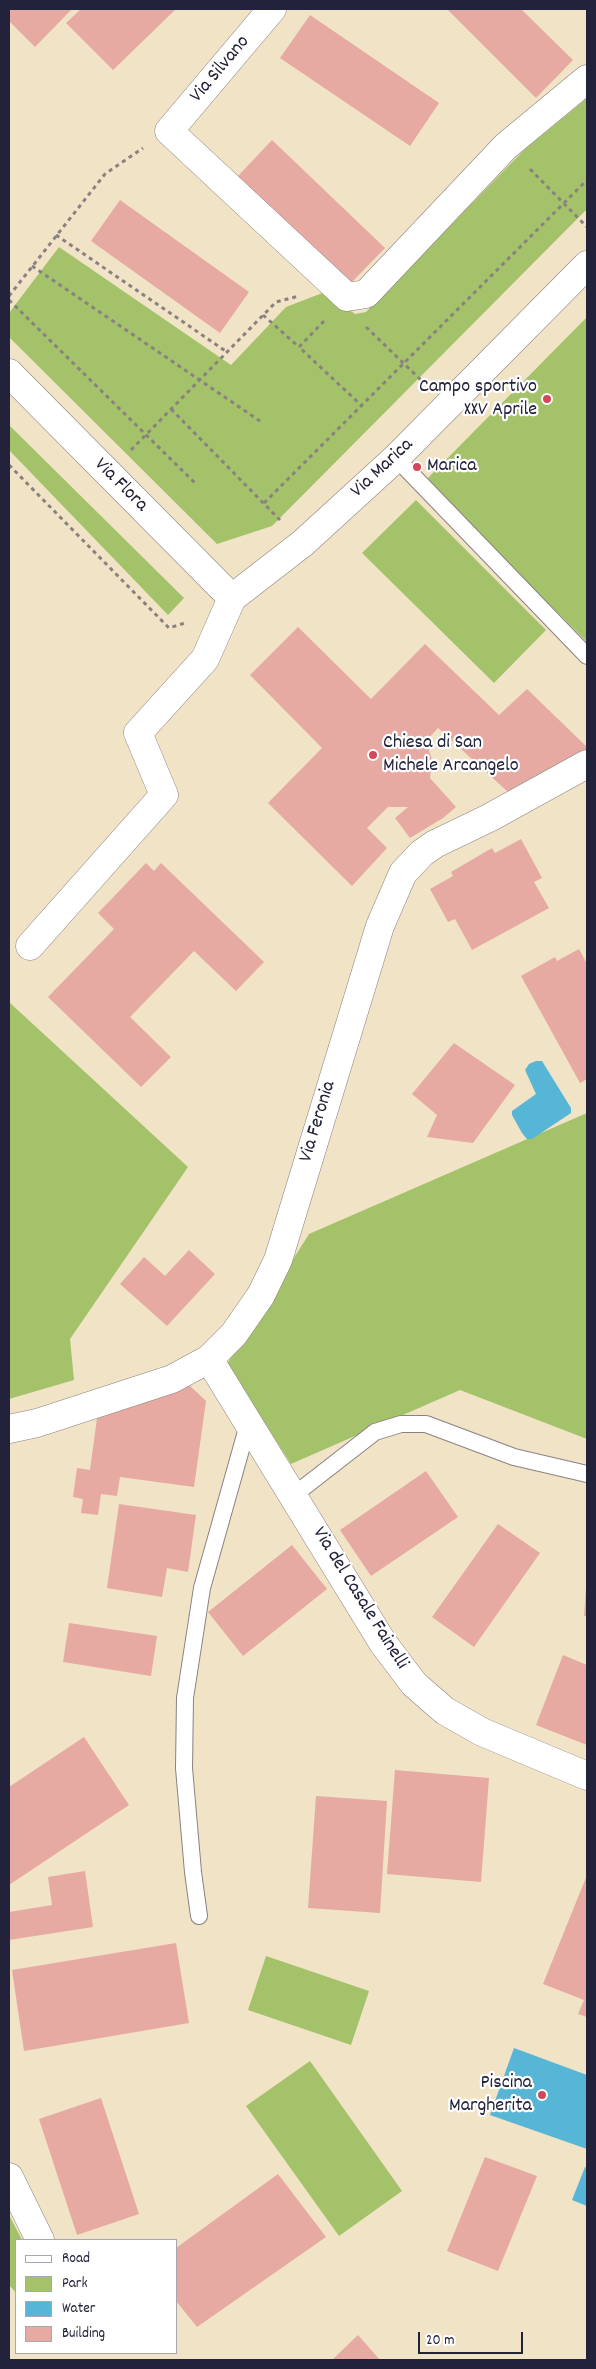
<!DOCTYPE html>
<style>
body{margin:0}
#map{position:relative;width:596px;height:2369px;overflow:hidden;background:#f1e3c6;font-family:Dekko,sans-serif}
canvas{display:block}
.frame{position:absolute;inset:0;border:10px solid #22223b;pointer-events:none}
.legend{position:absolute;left:15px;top:2239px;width:162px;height:115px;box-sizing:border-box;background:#fff;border:1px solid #a7a7b1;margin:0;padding:6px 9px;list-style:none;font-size:15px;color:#22223b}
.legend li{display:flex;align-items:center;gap:10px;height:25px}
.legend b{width:25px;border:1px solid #a7a7b1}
.scale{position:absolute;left:418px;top:2332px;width:105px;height:22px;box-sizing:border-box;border:2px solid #22223b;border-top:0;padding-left:6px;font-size:15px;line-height:18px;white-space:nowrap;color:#22223b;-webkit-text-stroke:4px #fff;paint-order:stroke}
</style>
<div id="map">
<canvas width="596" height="2369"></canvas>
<div class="frame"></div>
<ul class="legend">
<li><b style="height:6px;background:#fff"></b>Road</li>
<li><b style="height:14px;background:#a4c26a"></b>Park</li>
<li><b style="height:14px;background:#57b5d6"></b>Water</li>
<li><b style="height:14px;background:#e6aaa2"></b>Building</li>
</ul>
<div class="scale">20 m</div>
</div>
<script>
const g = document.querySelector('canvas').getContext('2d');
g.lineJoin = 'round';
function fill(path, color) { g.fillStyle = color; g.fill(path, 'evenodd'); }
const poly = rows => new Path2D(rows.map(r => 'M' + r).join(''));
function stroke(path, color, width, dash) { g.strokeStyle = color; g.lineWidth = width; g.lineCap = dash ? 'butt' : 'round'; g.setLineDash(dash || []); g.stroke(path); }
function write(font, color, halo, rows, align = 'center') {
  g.font = font + ' Dekko,sans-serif'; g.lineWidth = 4.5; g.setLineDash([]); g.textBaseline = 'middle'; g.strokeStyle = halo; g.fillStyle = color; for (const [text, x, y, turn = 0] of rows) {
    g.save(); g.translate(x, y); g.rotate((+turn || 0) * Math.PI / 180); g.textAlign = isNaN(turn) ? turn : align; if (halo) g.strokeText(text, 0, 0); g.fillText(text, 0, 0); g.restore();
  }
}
const green = poly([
 [587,98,587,209,272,526,217,544,9,337,9,313,59,247,231,365,286,307,325,292,355,314,366,312,524,150],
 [587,317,587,642,425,481],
 [9,425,184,598,168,615,9,450],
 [416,500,546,630,494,683,362,553],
 [9,1002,188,1167,70,1339,74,1380,9,1399],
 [587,1113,587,1439,460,1390,291,1464,227,1364,309,1234],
 [266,1956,369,1991,351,2045,248,2010],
 [310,2061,402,2191,339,2236,246,2106],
 [9,2215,22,2240,16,2240,16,2293,9,2285]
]);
const water = poly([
 [536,1061,542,1061,571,1108,571,1113,532,1139,527,1139,522,1133,512,1115,512,1111,536,1094,525,1070,529,1064],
 [514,2048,587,2075,587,2149,490,2115],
 [585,2167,587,2168,587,2206,572,2200]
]);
const building = poly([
 [9,9,72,9,35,47,9,21],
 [81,9,176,9,113,70,66,23],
 [447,9,521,9,573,60,536,98],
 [310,15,439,103,410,146,280,58],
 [272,140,385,248,350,284,238,176],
 [120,200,249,292,220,333,91,241],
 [298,627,371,699,425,644,499,715,527,689,587,747,587,750,508,792,438,728,426,741,432,760,430,778,456,807,443,818,410,838,395,818,408,807,388,807,367,828,387,848,352,886,268,803,322,748,250,675],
 [521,839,542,878,534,882,549,908,472,950,455,919,448,922,430,889,453,876,451,872,492,848,495,853],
 [146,863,154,871,161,863,264,962,236,991,194,951,130,1017,171,1057,141,1087,48,997,114,929,98,913],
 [579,949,587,964,587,1079,580,1083,521,976,555,957,557,961],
 [454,1043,515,1085,473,1143,427,1137,437,1115,412,1094],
 [189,1250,215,1274,167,1326,120,1284,144,1257,165,1276],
 [189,1385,206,1401,194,1487,120,1477,117,1496,101,1494,98,1515,81,1513,83,1499,73,1497,77,1468,90,1470,98,1411],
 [426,1471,458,1517,371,1576,340,1530],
 [119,1504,196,1515,188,1572,167,1568,162,1597,107,1588],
 [498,1524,540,1553,474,1647,432,1617],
 [292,1545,327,1589,243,1656,208,1612],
 [586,1588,587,1588,587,1616,584,1616],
 [69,1623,157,1636,151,1676,63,1662],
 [563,1655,587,1665,587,1745,536,1725],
 [84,1737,129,1805,9,1885,9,1787],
 [395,1770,489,1778,481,1882,387,1874],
 [316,1796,387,1801,380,1913,308,1908],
 [85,1871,93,1927,9,1940,9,1912,52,1905,48,1877],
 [587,1875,587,2017,578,2014,584,2000,543,1984],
 [176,1943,189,2023,24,2051,12,1970],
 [101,2098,139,2214,77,2235,39,2119],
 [485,2157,537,2176,498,2271,447,2251],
 [278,2174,326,2237,197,2327,176,2301,176,2248],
 [358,2335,380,2360,332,2360]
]);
const path = poly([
 [530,169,587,227],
 [56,235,227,352],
 [32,266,260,421],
 [9,296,105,174,143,148],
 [9,300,196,484],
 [263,315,299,347],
 [324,321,299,347,362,406],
 [366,327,424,383],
 [171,409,280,520],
 [131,450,276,302,299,296],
 [9,465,169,628,185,623],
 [264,503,587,180]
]);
const lane = poly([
 [396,458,587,656],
 [294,1495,375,1432,401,1424,426,1424,514,1457,587,1474],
 [199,1916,193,1872,184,1768,185,1698,202,1588,249,1421]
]);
const street = poly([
 [272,9,169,131,347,297,366,294,506,146,587,79],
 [9,373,232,598],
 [30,946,164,795,138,733,205,659,232,598,303,543,396,458,587,265],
 [209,1359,383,1643,414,1684,445,1711,482,1732,587,1776],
 [9,1429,37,1423,172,1379,209,1359,234,1334,261,1295,278,1260,380,926,403,873,422,853,435,844,489,818,587,764],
 [9,2177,40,2240]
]);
const markers = [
 [547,399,5,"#d1495b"],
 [417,467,5,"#d1495b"],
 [373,755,5,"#d1495b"],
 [542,2095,5,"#d1495b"]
];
const streetNames = [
 ["Via Silvano",221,70,-50],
 ["Via Marica",383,469,-43],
 ["Via Flora",120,486,45],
 ["Via Feronia",319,1122,-73],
 ["Via del Casale Fainelli",359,1599,58]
];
const poiNames = [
 ["Campo sportivo",537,388],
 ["XXV Aprile",537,411],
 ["Marica",427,467,"left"],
 ["Chiesa di San",383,744,"left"],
 ["Michele Arcangelo",383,767,"left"],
 ["Piscina",532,2084],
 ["Margherita",532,2107]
];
fill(green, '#a4c26a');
fill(water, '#57b5d6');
fill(building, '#e6aaa2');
stroke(lane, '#8a8280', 18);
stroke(street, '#8a8280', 29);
stroke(path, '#8a8280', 3, [4, 4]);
stroke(lane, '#fff', 16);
stroke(street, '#fff', 28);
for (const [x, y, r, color] of markers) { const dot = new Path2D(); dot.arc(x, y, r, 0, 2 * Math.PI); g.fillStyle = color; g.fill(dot); stroke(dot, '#fff', 2); }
write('20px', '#22223b', '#fff', streetNames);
write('20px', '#22223b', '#fff', poiNames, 'right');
</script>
